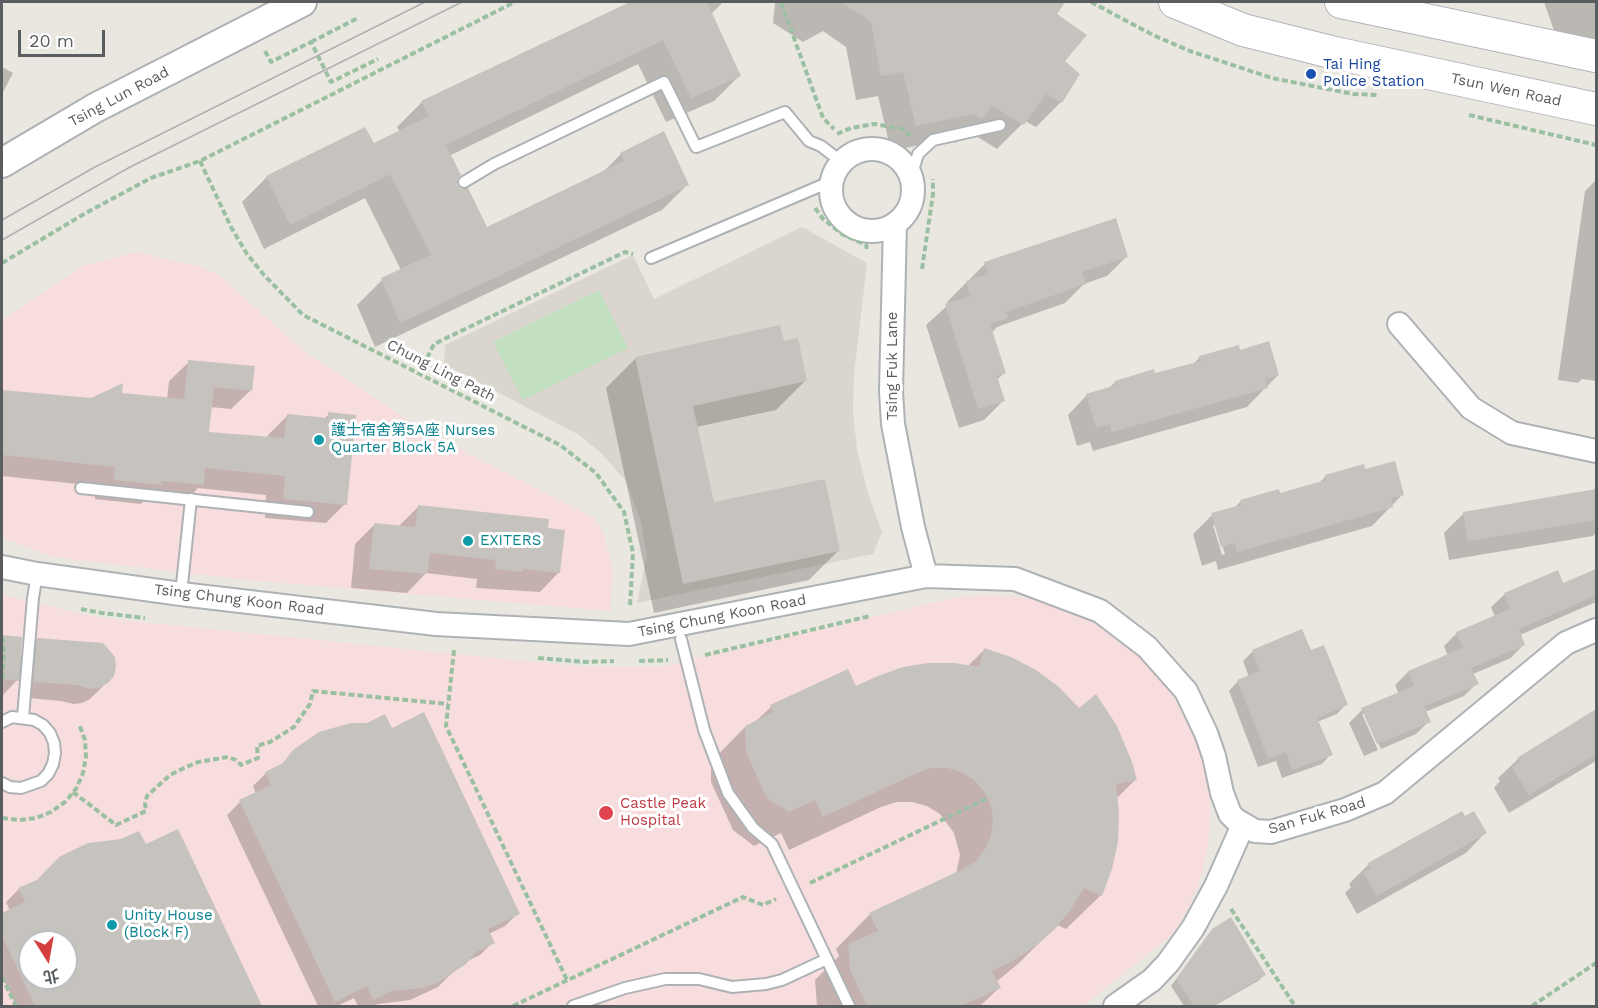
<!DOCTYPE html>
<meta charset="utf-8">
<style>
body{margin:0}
#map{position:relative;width:1598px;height:1008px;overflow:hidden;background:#eae7e1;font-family:"Work Sans","Noto Sans TC",sans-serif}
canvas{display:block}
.frame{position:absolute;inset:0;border:3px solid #595d60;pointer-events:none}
.north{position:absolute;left:18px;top:930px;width:60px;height:60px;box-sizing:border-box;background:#fff;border:2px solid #bdbebf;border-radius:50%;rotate:169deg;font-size:16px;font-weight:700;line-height:24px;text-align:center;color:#595d60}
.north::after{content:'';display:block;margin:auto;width:21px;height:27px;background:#d33e3e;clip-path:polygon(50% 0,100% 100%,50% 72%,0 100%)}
.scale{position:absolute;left:18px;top:30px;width:87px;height:27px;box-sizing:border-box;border:3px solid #595d60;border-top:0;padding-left:8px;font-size:18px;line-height:21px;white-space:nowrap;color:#595d60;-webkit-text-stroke:4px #fff;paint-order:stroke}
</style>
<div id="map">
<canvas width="1598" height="1008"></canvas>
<div class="frame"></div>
<div class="north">北</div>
<div class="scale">20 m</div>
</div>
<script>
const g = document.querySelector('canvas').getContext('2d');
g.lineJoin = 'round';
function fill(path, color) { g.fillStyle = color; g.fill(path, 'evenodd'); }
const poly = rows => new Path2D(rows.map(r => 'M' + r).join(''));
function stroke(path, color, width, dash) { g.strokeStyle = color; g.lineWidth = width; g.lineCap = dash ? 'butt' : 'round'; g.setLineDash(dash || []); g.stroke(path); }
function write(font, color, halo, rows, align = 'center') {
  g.font = font + ' "Work Sans","Noto Sans TC",sans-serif'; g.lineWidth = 6; g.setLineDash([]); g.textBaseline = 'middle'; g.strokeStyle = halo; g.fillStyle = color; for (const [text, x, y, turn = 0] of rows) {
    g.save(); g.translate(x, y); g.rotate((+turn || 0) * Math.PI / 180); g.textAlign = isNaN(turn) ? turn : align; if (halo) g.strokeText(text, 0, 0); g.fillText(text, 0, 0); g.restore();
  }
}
const education = poly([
 [802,227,867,263,854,375,853,412,857,449,868,493,882,532,873,554,637,603,647,554,640,519,626,481,601,453,579,435,444,364,445,345,633,255,654,299]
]);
const medical = poly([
 [136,252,200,267,219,275,306,353,431,435,593,517,603,532,613,570,610,611,247,580,53,557,2,538,2,320,83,266],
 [2,595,101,618,585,667,662,667,953,598,981,595,1010,596,1038,600,1065,608,1091,619,1138,651,1175,693,1200,744,1207,771,1210,799,1210,827,1206,855,1199,883,1188,909,1174,933,1083,1006,2,1006],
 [30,942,66,942,66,978,30,978]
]);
const green = poly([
 [599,290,628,348,523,400,493,342]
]);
const shadow = poly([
 [634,2,723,2,711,14,739,76,714,101,666,122,638,64,449,156,456,186,487,229,600,175,621,154,687,185,662,210,375,347,357,305,382,280,401,270,365,198,264,249,242,202,267,177,373,145,400,132,397,127,422,102],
 [774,2,1063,2,1055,14,1063,61,1061,102,1036,127,1025,121,997,149,968,131,956,143,948,139,891,151,878,96,856,100,846,47,823,31,803,42,773,23,775,3],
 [1544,2,1596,2,1596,38,1566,48,1558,42],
 [2,67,13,73,2,94],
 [1596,180,1596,381,1582,379,1578,383,1558,380,1585,191],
 [1127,256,1107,276,1084,284,1065,303,997,327,991,333,1004,373,997,380,1003,401,984,420,959,428,926,325,948,305,947,302,985,264],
 [782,343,805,381,776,410,696,427,713,504,839,550,809,580,654,613,606,388,636,358],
 [1239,351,1278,375,1247,407,1093,451,1090,442,1077,446,1068,415,1087,395,1109,388,1115,382,1154,375,1193,364,1200,357],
 [189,362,251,390,231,409,210,407,207,434,267,438,268,435,287,416,324,419,329,414,345,504,326,523,265,518,266,495,198,488,183,504,145,500,141,504,95,499,96,486,2,476,2,391,91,400,120,394,167,399,169,381],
 [1363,466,1364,471,1403,494,1372,526,1218,570,1216,561,1202,566,1193,534,1212,515,1233,509,1240,502,1279,495,1319,483,1325,477],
 [1213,525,1216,525,1225,554,1222,555],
 [1596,491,1596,532,1593,536,1449,560,1444,533,1464,513],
 [418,507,547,529,559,572,540,592,476,588,477,579,426,573,407,593,351,588,355,544,375,524,398,527],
 [1596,571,1596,602,1520,635,1524,644,1511,658,1473,674,1477,683,1464,696,1425,712,1429,721,1416,734,1381,749,1365,714,1362,714,1378,750,1364,756,1349,723,1362,710,1399,694,1395,685,1408,672,1448,656,1444,646,1457,633,1495,617,1491,607,1505,594,1563,585],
 [1301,631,1310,652,1346,704,1337,714,1317,722,1331,754,1322,764,1282,778,1276,761,1258,767,1229,691,1238,681,1249,677,1243,661,1252,652],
 [2,637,21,638,19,658,38,640,107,682,90,699,82,703,74,704,61,701,18,697,20,677,2,696],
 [984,650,1135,780,1116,799,1101,895,1066,929,1057,925,1019,963,996,982,999,988,980,1006,817,1006,815,980,839,956,836,949,870,914,956,874,960,855,954,833,940,814,927,806,912,802,896,802,881,807,789,850,781,833,754,846,733,830,711,782,711,762,745,727,755,722,771,707,856,688,967,667],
 [1596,711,1596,761,1509,813,1494,788,1500,781,1498,778,1518,759],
 [391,730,518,913,505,926,489,934,493,942,480,955,461,964,438,987,410,1000,378,1004,372,1006,358,1006,354,998,337,1006,318,1006,227,815,240,802,256,794,253,786,266,773,280,766,294,752],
 [1461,813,1485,833,1466,853,1357,914,1345,893,1351,887,1349,884,1369,864],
 [177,831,261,1006,16,1006,2,976,2,914,10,911,6,902,19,889,145,846],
 [30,942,66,942,66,978,30,978],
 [1213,930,1264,975,1258,981,1214,1006,1184,1006,1171,986]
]);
const building = poly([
 [630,2,707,2,741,76,691,98,663,40,446,145,461,175,457,179,457,185,461,189,468,188,487,227,624,161,620,153,664,131,689,185,400,323,381,278,431,255,390,174,290,225,266,176,365,127,374,143,429,116,421,101],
 [840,2,1065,2,1057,14,1087,35,1065,61,1080,74,1062,103,1046,94,1024,125,992,106,982,119,974,114,916,126,903,72,881,76,871,21],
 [1116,218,1128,257,1082,272,1086,284,1006,312,1008,318,990,324,1006,373,997,376,1005,401,978,409,945,304,970,296,966,281,988,274,984,262],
 [780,325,784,341,798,338,807,381,693,406,714,502,825,479,840,551,683,584,635,357],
 [1269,341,1279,375,1265,379,1268,388,1112,432,1110,424,1096,428,1086,394,1116,385,1115,381,1154,369,1155,373,1201,361,1199,356,1239,345,1240,350],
 [188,360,255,366,252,391,214,387,209,432,284,438,287,414,328,418,328,412,356,415,347,505,283,499,285,476,205,468,204,485,162,481,162,485,114,480,115,467,2,455,2,390,91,398,123,383,122,393,184,399],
 [1395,461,1404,495,1391,498,1393,507,1237,552,1235,543,1221,547,1211,513,1241,505,1240,500,1279,489,1280,493,1326,480,1325,475,1364,464,1365,469],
 [1596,489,1596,520,1468,541,1463,512],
 [418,505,549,519,548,528,565,530,560,573,523,569,522,572,495,569,496,560,430,553,427,574,369,569,374,523,415,527],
 [1596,569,1596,595,1519,629,1525,645,1471,668,1479,684,1424,706,1431,722,1377,744,1361,708,1414,686,1408,671,1463,648,1456,632,1510,609,1504,593,1558,570,1563,583],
 [1302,629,1311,650,1324,645,1348,705,1317,718,1333,755,1292,770,1286,752,1268,758,1237,680,1260,671,1252,650],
 [2,635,22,637,19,681,2,679],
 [37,638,103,643,115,657,116,667,114,676,108,683,99,688,90,689,78,685,33,682],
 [984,648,1011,657,1036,670,1059,687,1079,708,1096,694,1117,726,1132,762,1137,780,1116,784,1119,813,1118,842,1112,869,1102,896,1084,888,1071,909,1055,929,1036,946,1013,961,992,971,1001,988,961,1006,867,1006,850,970,848,944,878,931,869,913,963,869,976,861,985,849,991,835,993,820,991,805,984,791,974,780,961,772,947,768,931,768,917,773,823,817,815,800,789,812,769,800,763,790,746,752,745,726,773,712,770,705,848,669,856,686,878,676,903,667,928,663,954,663,979,667],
 [1596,709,1596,754,1529,795,1512,767,1520,762,1517,758],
 [424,712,520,914,488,929,495,943,476,952,466,964,439,982,424,988,392,991,373,1000,367,986,335,1002,239,800,271,785,265,772,283,763,293,750,319,732,351,723,367,723,385,714,392,728],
 [1462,811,1465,816,1474,811,1487,833,1377,896,1363,872,1371,868,1368,863],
 [178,829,262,1006,35,1006,2,936,2,913,25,902,18,888,37,880,59,857,88,843,121,839,139,831,146,844],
 [30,942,66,942,66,978,30,978],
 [1231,917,1266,975,1211,1006,1194,1006,1176,979,1212,929]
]);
const path = poly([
 [781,2,823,118,834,129],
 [1091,2,1153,35,1190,51,1272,78,1353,94,1377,95],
 [311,42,358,18],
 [265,51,271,62,311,42,331,82,378,59],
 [1469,115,1596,145],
 [837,134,851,128,874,124,903,129,911,136],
 [200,161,231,227,247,254,264,275,303,315,560,445,596,473,624,512,633,553,630,607],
 [815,208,823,219,842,234,866,245,867,249],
 [2,263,84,214,151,178,200,161,515,2],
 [922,269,933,194,933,179],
 [419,374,434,344,625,252,633,254],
 [81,609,102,613,145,618],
 [2,637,4,654,2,682],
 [454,650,446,726,567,980],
 [705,655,870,616],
 [538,658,585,662,614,661],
 [639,661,668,660],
 [73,792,116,825,146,811,145,803,147,796,170,775,184,768,198,762,228,757,236,760,241,765,258,758,257,746,270,742,294,727,310,704,313,691,448,704],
 [2,818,19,820,36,818,51,812,65,802,76,789,83,773,86,757,85,740,79,724],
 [810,883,988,798],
 [1231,909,1295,1006],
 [2,977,16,1006],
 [513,1006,743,897,763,905,776,899],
 [1532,1006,1596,963]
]);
const service = poly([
 [911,177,918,154,933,140,1000,125],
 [464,182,494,164,664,82,696,147,785,112,809,141,821,146,842,162],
 [651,258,832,181],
 [81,488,308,512],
 [181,594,191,499],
 [681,639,704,730,728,793,753,828,772,844,849,1006],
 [23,717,33,598,37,574],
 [2,722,12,717,34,720,43,725,50,733,54,743,55,753,53,764,48,774,41,781,21,788,10,787,2,783],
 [573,1006,625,988,665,979,699,979,732,987,766,984,782,980,827,959]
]);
const minor = poly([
 '831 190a41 41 0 1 1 82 0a41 41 0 1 1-82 0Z',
 [895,224,891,391,893,424,913,527,926,576],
 [1399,324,1471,408,1512,433,1596,451],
 [2,567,37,574,181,594,436,624,629,634,926,576,1015,579,1100,611,1147,647,1186,691,1206,733,1214,756,1222,793,1230,814,1236,820,1255,831,1271,832,1345,810,1385,793,1566,643,1596,630],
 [1115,1006,1152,980,1168,963,1193,928,1216,886,1243,825]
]);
const tertiary = poly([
 [2,163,95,108,302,2]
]);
const secondary = poly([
 [1175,2,1243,30,1335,53,1596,109],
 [1341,2,1596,56]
]);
const tram = poly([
 [2,220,95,167,425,2],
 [2,240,130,167,462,2]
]);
const markers = [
 [1311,74,6,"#1a4fb4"],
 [319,440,6,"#0f9aa8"],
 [468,541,6,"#0f9aa8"],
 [606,813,8,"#e0444e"],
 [112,925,6,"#0f9aa8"]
];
const transitNames = [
 ["Tai Hing",1323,65],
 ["Police Station",1323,82]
];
const streetNames = [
 ["Tsun Wen Road",1506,90,12],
 ["Tsing Lun Road",119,97,-28],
 ["Tsing Fuk Lane",893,366,-90],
 ["Chung Ling Path",441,371,27],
 ["Tsing Chung Koon Road",239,600,7],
 ["Tsing Chung Koon Road",722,616,-11],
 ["San Fuk Road",1317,816,-16]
];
const cultureNames = [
 ["護士宿舍第5A座 Nurses",331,431],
 ["Quarter Block 5A",331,448],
 ["EXITERS",480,541],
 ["Unity House",124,916],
 ["(Block F)",124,933]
];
const healthNames = [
 ["Castle Peak",620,804],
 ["Hospital",620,821]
];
fill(education, '#dad6cf');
fill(medical, '#f7dddd');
fill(green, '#c2dfc0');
fill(shadow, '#0003');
fill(building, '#c6c2bd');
stroke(service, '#aeb2b5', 14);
stroke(minor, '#aeb2b5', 26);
stroke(tertiary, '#aeb2b5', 32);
stroke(secondary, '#b0b4b7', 34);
stroke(path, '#9ac0a1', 4, [6, 3]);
stroke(service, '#fff', 10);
stroke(minor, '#fff', 22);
stroke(tertiary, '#fff', 28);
stroke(secondary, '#fff', 32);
stroke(tram, '#afb0b0', 1.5);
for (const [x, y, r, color] of markers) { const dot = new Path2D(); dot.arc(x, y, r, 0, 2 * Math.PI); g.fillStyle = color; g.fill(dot); stroke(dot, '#fff', 2); }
write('15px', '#164399', '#fff', transitNames, 'left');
write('15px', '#595d60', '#fff', streetNames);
write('15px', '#0d838f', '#fff', cultureNames, 'left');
write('15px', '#be3a42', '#fff', healthNames, 'left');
</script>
